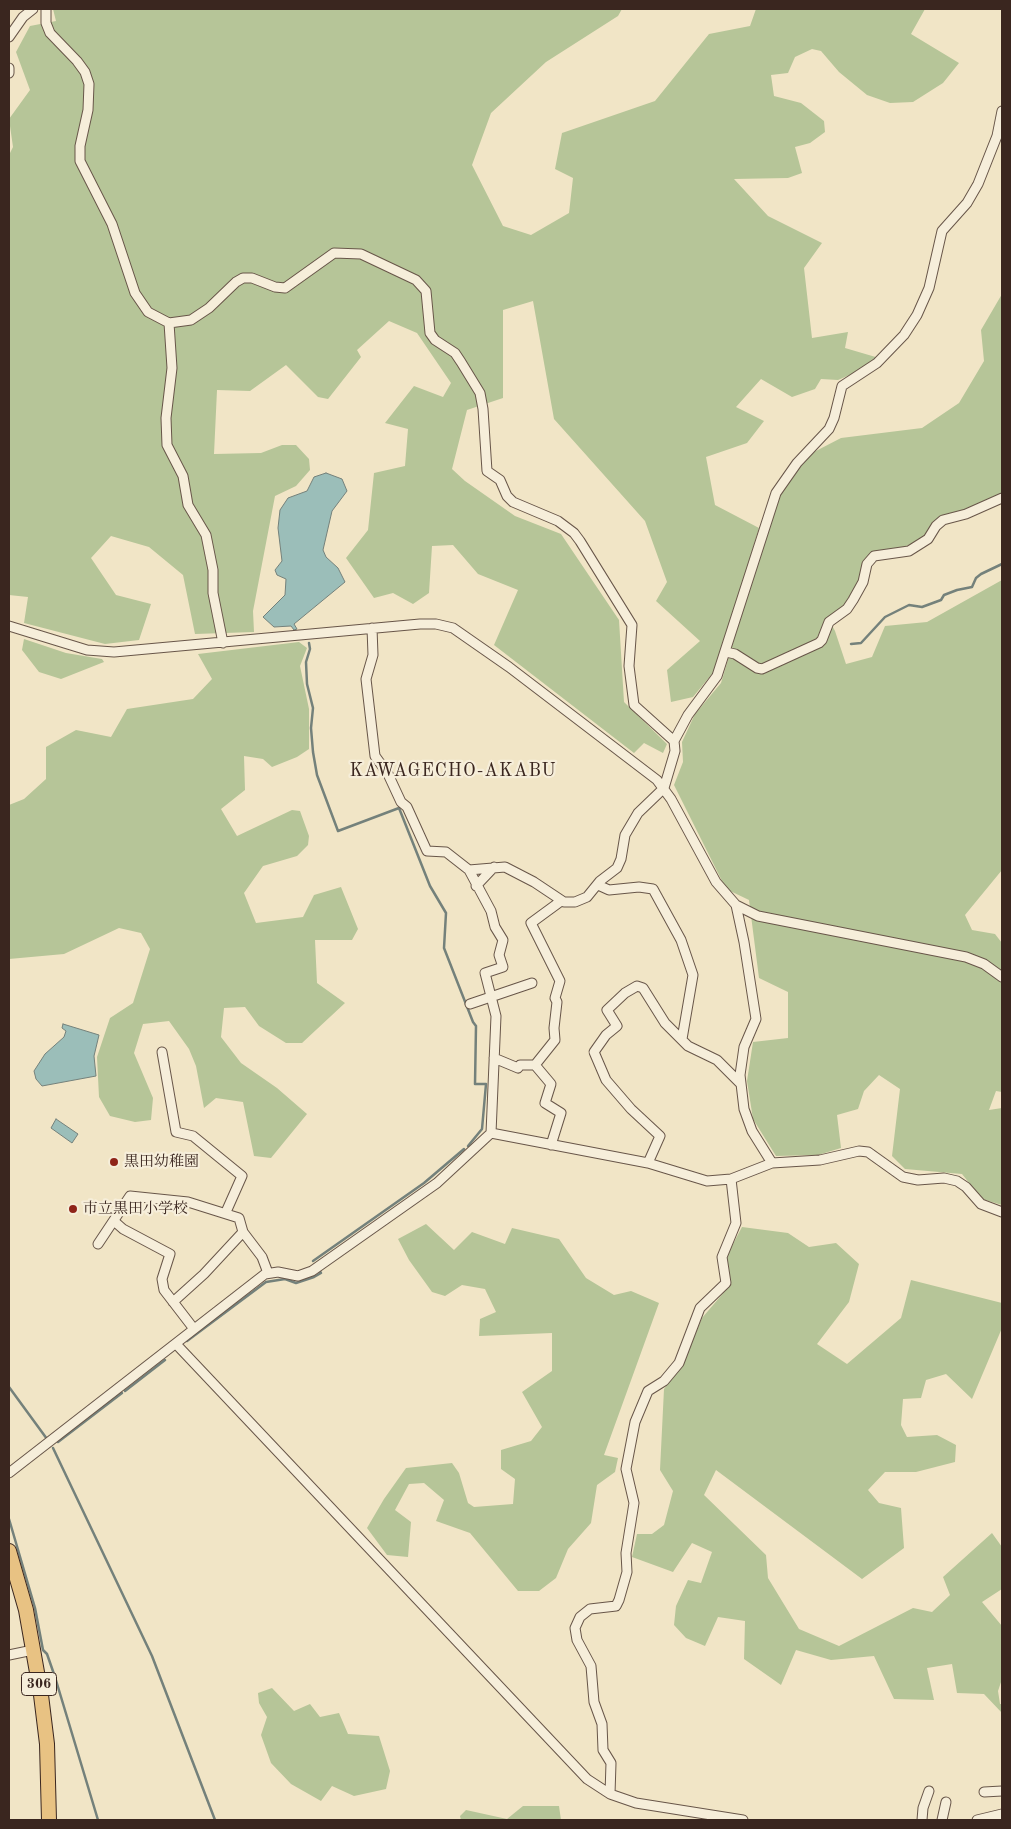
<!DOCTYPE html>
<meta charset="utf-8">
<style>
body{margin:0}
#map{position:relative;width:1011px;height:1829px;overflow:hidden;background:#f1e5c6;font-family:"Old Standard TT",serif}
canvas{display:block}
.frame{position:absolute;inset:0;border:10px solid #3a261f;pointer-events:none}
</style>
<div id="map">
<canvas width="1011" height="1829"></canvas>
<div class="frame"></div>
</div>
<script>
const g = document.querySelector('canvas').getContext('2d');
g.lineJoin = 'round';
function fill(path, color) { g.fillStyle = color; g.fill(path, 'evenodd'); }
const poly = rows => new Path2D(rows.map(r => 'M' + r).join(''));
function stroke(path, color, width, dash) { g.strokeStyle = color; g.lineWidth = width; g.lineCap = dash ? 'butt' : 'round'; g.setLineDash(dash || []); g.stroke(path); }
function write(font, color, halo, rows, align = 'center') {
  g.font = font + ' "Old Standard TT","Noto Serif JP",serif'; g.lineWidth = 4.5; g.setLineDash([]); g.textBaseline = 'middle'; g.strokeStyle = halo; g.fillStyle = color; for (const [text, x, y, turn = 0] of rows) {
    g.save(); g.translate(x, y); g.rotate((+turn || 0) * Math.PI / 180); g.textAlign = isNaN(turn) ? turn : align; if (halo) g.strokeText(text, 0, 0); g.fillText(text, 0, 0); g.restore();
  }
}
const green = poly([
 [53,9,622,9,618,16,546,62,491,113,472,165,503,226,531,235,569,213,573,178,555,169,562,133,655,101,709,34,750,26,756,9,925,9,911,34,959,63,943,83,913,102,890,103,867,95,839,72,821,51,812,49,795,57,788,73,771,75,774,96,801,103,824,121,825,132,810,143,795,147,802,173,788,178,734,179,768,216,822,243,804,268,812,338,848,332,845,348,879,358,861,370,838,380,821,379,815,389,792,397,761,379,736,407,764,421,747,443,706,457,715,505,759,528,716,669,693,697,671,702,667,670,700,641,656,601,667,582,645,521,554,419,533,301,503,310,503,398,467,410,452,469,465,481,515,516,561,534,619,620,624,702,667,744,663,753,644,743,634,753,494,645,518,590,478,574,453,545,432,546,429,593,413,604,393,593,374,598,346,558,368,530,374,473,405,466,408,429,385,423,414,386,443,397,451,383,417,333,389,321,357,350,361,357,328,399,318,397,286,365,250,391,217,390,214,454,261,453,282,445,296,445,309,459,310,470,296,486,275,496,253,611,254,632,195,634,183,575,149,547,111,536,91,558,116,595,151,604,139,640,105,644,24,623,28,597,9,595,9,155,13,147,9,119,30,90,16,52,30,26,56,21],
 [1002,294,1002,494,943,518,926,537,895,551,877,551,846,607,828,618,835,631,846,664,872,657,885,626,927,622,1002,580,1002,870,965,915,972,930,995,934,1002,943,1002,1092,996,1091,989,1110,1002,1108,1002,1205,982,1199,962,1174,905,1169,892,1156,900,1089,879,1075,864,1091,858,1109,837,1115,841,1148,818,1155,776,1156,753,1119,747,1081,753,1042,788,1038,788,992,759,978,749,900,726,889,674,785,683,762,682,742,695,714,721,683,775,503,787,483,812,453,841,438,922,428,959,403,984,361,981,330],
 [24,639,66,653,102,659,104,662,61,679,39,672,22,650],
 [299,642,307,648,300,666,309,709,309,749,297,757,272,767,263,759,244,756,245,790,221,809,237,836,292,810,300,811,309,836,308,845,297,856,263,866,244,893,256,923,303,917,314,895,341,887,358,929,352,940,315,940,317,983,345,1003,302,1043,286,1043,259,1026,245,1007,224,1008,221,1037,241,1063,277,1088,307,1114,271,1158,254,1156,243,1102,216,1098,204,1108,196,1066,189,1049,169,1021,143,1024,134,1053,153,1098,151,1120,135,1122,110,1116,99,1097,97,1057,110,1018,133,1003,150,949,141,933,119,928,64,954,9,959,9,805,24,799,46,779,46,747,76,730,111,737,127,709,193,699,212,679,198,654],
 [426,1224,454,1250,472,1232,505,1244,512,1228,559,1239,586,1278,614,1295,631,1291,659,1303,604,1455,618,1458,615,1472,597,1485,591,1523,568,1549,556,1578,539,1591,518,1591,470,1533,436,1521,444,1500,424,1483,409,1484,395,1510,411,1522,408,1557,387,1555,367,1528,384,1499,406,1468,452,1463,459,1473,468,1503,474,1507,513,1504,515,1479,501,1469,501,1450,531,1441,542,1427,522,1392,552,1371,552,1333,479,1336,480,1319,496,1312,485,1289,462,1285,445,1296,432,1292,409,1260,398,1239],
 [742,1227,788,1233,809,1247,836,1243,859,1264,849,1302,817,1344,847,1364,901,1318,911,1280,1002,1303,1002,1328,972,1399,946,1374,926,1380,921,1398,903,1399,901,1425,907,1437,937,1435,956,1445,955,1462,916,1472,885,1472,868,1490,879,1503,901,1508,904,1548,862,1579,716,1470,704,1495,766,1555,768,1578,799,1629,839,1646,913,1608,932,1612,950,1595,943,1577,992,1533,1002,1547,1002,1589,982,1602,1002,1626,1002,1679,998,1691,1000,1704,1002,1704,1002,1713,984,1694,957,1693,952,1664,927,1668,934,1700,894,1699,874,1656,831,1660,796,1650,781,1685,744,1659,745,1621,718,1617,705,1646,686,1638,674,1625,676,1606,688,1580,701,1583,712,1552,692,1543,673,1572,632,1557,637,1534,652,1534,664,1525,673,1491,660,1470,664,1389,683,1364,702,1318,731,1284,725,1259],
 [272,1688,294,1711,310,1704,320,1717,339,1713,348,1734,379,1736,390,1771,386,1789,354,1796,332,1786,321,1801,291,1784,271,1763,261,1735,267,1717,259,1703,258,1693],
 [523,1806,559,1806,561,1820,461,1820,460,1816,466,1810,507,1819]
]);
const water = poly([
 [326,473,342,479,347,491,332,511,323,550,326,557,338,568,345,582,294,624,297,629,294,630,291,626,274,627,263,617,285,595,286,579,277,575,275,570,282,561,278,528,280,510,288,498,307,491,314,477,326,473],
 [63,1024,99,1035,94,1056,96,1076,42,1086,36,1079,34,1071,45,1054,64,1037,66,1031,62,1028,63,1024],
 [56,1119,78,1134,72,1143,51,1128,56,1119]
]);
const stream = poly([
 [309,643,310,649,306,662,307,684,313,708,311,728,313,752,317,775,338,831,399,808,430,886,446,913,444,948,473,1022,476,1026,475,1084,486,1084,482,1129,468,1146],
 [851,644,861,643,885,617,909,605,922,607,941,600,944,595,957,590,972,587,976,578,981,574,1002,564],
 [313,1261,424,1183,464,1149],
 [187,1341,266,1282,285,1279,296,1283,314,1277,321,1273,319,1270],
 [9,1387,47,1439],
 [125,1391,165,1360],
 [58,1442,122,1393],
 [53,1448,152,1656,215,1820],
 [9,1519,35,1608,43,1650,47,1654,55,1677,98,1820]
]);
const minor = poly([
 [46,9,46,23,50,33,77,61,85,72,89,84,88,110,80,146,80,161,112,224,135,293,148,312,169,323,191,320,209,308,236,282,243,278,252,278,275,287,285,288,334,253,361,254,416,280,426,291,430,333,435,340,455,353,461,362,480,393,483,409,487,471,500,480,507,496,513,502,558,521,574,533,580,541,632,625,629,666,634,705,674,741],
 [9,37,23,17,33,9],
 [9,68,9,73],
 [169,323,172,368,166,418,167,445,183,476,188,505,206,535,213,570,213,593,223,643],
 [9,626,87,650,114,652,420,624,436,624,453,628,509,667,657,780,671,799,716,882,736,905,758,916,966,957,984,964,1002,977],
 [726,652,735,654,757,668,762,669,819,643,822,640,829,622,847,609,853,600,863,582,867,564,874,556,909,551,928,539,936,526,943,520,966,514,1002,498],
 [469,870,505,867,534,882,564,902,575,902,587,897,600,881,617,868,621,859,625,835,638,813,664,788,675,751,674,741,688,715,717,676,776,493,797,463,829,429,834,418,842,386,877,363,904,335,917,315,929,288,942,231,967,203,978,184,997,136,1002,111],
 [598,885,609,890,639,887,653,889,681,940,693,975,682,1039],
 [476,886,494,867],
 [736,905,744,942,756,1019,744,1047,740,1075,744,1109,752,1131,772,1163],
 [470,1004,532,983],
 [162,1052,176,1132,193,1136,242,1176,226,1212],
 [494,1058,518,1068,520,1065,535,1065,555,1040,554,1028,557,1002,555,998,560,981,531,923,561,901],
 [535,1065,551,1084,545,1103,561,1113,551,1145],
 [491,1133,648,1163,707,1181,731,1179,772,1163,820,1160,859,1151,868,1152,903,1177,918,1180,944,1178,957,1181,966,1187,981,1204,1002,1212],
 [648,1163,660,1136,631,1109,606,1080,594,1052,606,1035,617,1026,607,1010,625,993,637,986,643,988,665,1023,688,1046,717,1060,741,1084],
 [114,1221,123,1229,170,1254,162,1279,164,1290,194,1329],
 [98,1244,130,1196,188,1202,239,1218,243,1232,262,1257,268,1273],
 [173,1302,204,1274,243,1232],
 [176,1344,587,1779,610,1794,636,1803,743,1820],
 [9,1473,265,1274,278,1272,298,1276,312,1271,437,1183,491,1133,496,1016,485,973,503,967,499,955,503,940,495,927,491,911,469,870,446,852,427,851,407,807,401,802,388,774,375,756,366,679,373,655,372,628],
 [9,1655,33,1650],
 [984,1792,1002,1791],
 [610,1794,611,1763,603,1750,602,1724,594,1702,591,1666,577,1640,575,1628,580,1617,590,1609,616,1606,619,1600,627,1572,626,1553,634,1503,626,1469,635,1422,648,1391,664,1381,679,1363,700,1308,726,1283,722,1257,736,1223,731,1179],
 [922,1820,923,1808,929,1791],
 [942,1820,946,1802],
 [977,1820,1002,1814]
]);
const highway = poly([
 [9,1551,26,1610,41,1695,47,1744,49,1820]
]);
const markers = [
 [114,1162,5,"#8f2418"],
 [73,1209,5,"#8f2418"]
];
const shields = [
 [39,1684,35]
];
const shieldNames = [
 ["306",39,1684]
];
const poiNames = [
 ["黒田幼稚園",124,1162],
 ["市立黒田小学校",83,1209]
];
const quarterNames = [
 ["KAWAGECHO-AKABU",453,771]
];
fill(green, '#b6c598');
fill(water, '#9bbeb9');
stroke(water, '#74817b', 1);
stroke(stream, '#74817b', 2.5);
stroke(minor, '#685649', 11);
stroke(highway, '#3a261f', 16);
stroke(minor, '#f6eeda', 9);
stroke(highway, '#e8c283', 14);
for (const [x, y, r, color] of markers) { const dot = new Path2D(); dot.arc(x, y, r, 0, 2 * Math.PI); g.fillStyle = color; g.fill(dot); stroke(dot, '#f6eeda', 2); }
for (const [x, y, w] of shields) { const box = new Path2D(); box.roundRect(x - w / 2, y - 11.5, w, 23, 4); g.fillStyle = '#f6eeda'; g.fill(box); stroke(box, '#3a261f', 1); }
write('bold 14px', '#3a261f', null, shieldNames);
write('15px', '#3a261f', '#f6eeda', poiNames, 'left');
g.letterSpacing = '1px';
write('18px', '#3a261f', '#f6eeda', quarterNames);
g.letterSpacing = '0px';
</script>
